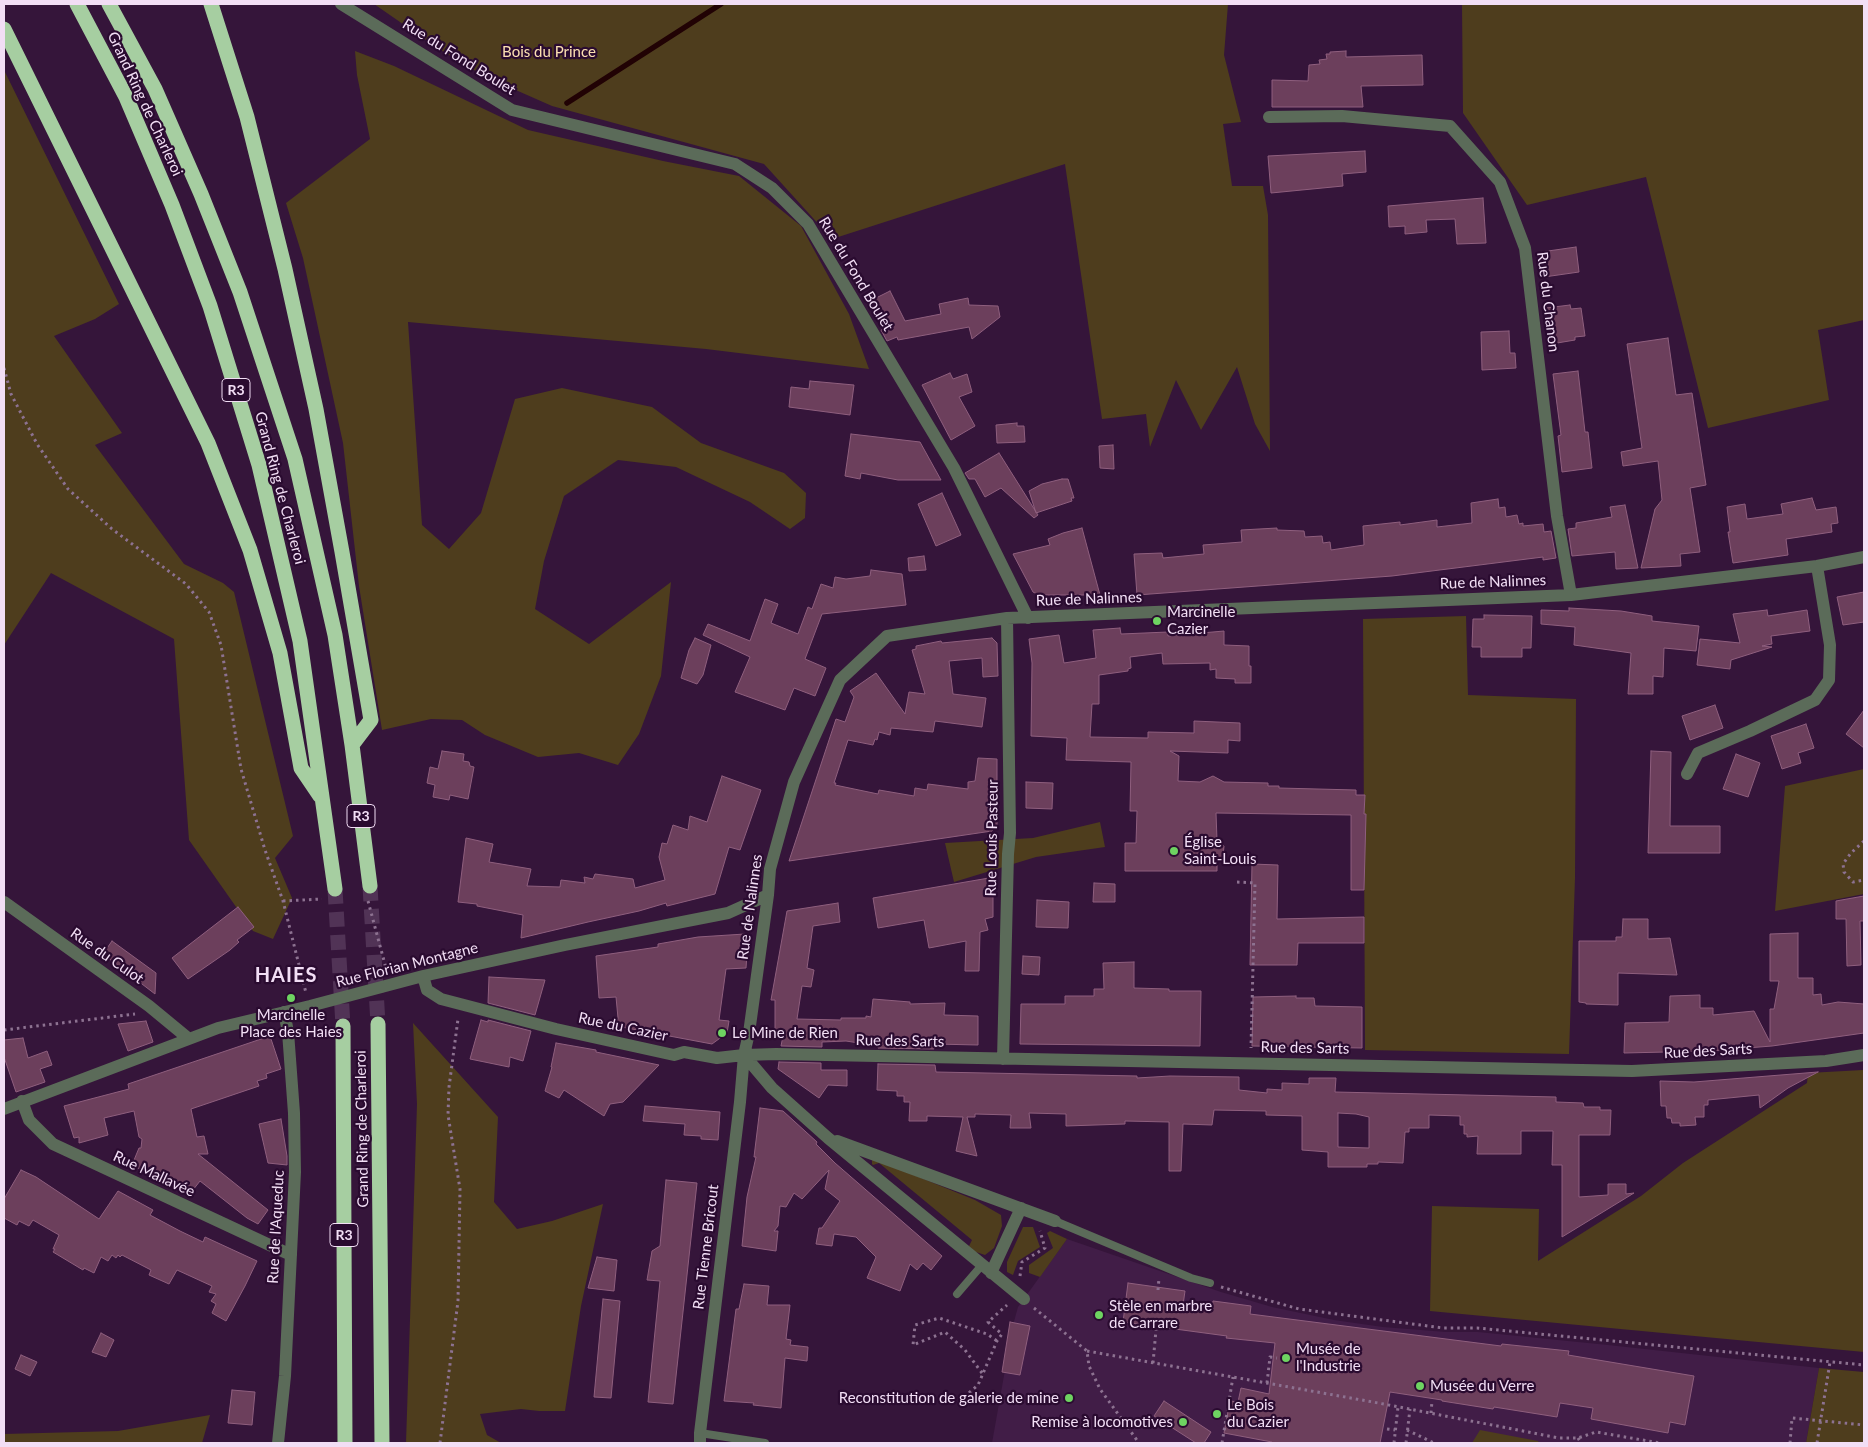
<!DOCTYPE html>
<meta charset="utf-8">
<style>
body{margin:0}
#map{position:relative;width:1868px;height:1447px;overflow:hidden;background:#35153a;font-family:Lato,sans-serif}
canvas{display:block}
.frame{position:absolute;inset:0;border:5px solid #f2def5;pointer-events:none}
</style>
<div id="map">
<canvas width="1868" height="1447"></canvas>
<div class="frame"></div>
</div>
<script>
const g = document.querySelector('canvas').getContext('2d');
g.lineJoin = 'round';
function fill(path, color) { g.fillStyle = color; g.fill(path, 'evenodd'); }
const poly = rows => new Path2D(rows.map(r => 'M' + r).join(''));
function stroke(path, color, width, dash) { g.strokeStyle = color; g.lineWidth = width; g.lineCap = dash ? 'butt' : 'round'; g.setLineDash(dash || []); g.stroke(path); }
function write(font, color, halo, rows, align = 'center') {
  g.font = font + ' Lato,sans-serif'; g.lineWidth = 4.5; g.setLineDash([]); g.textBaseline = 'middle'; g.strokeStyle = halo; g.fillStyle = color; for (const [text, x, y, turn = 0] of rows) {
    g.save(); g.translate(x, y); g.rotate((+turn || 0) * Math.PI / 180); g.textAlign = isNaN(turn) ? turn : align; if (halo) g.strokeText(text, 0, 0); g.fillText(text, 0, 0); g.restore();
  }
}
const built = poly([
 [1067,1239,1221,1292,1272,1307,1334,1320,1383,1327,1446,1332,1478,1332,1608,1345,1819,1368,1806,1443,992,1443,1013,1325,1018,1307]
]);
const green = poly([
 [374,4,1228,4,1224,55,1241,122,1223,124,1232,186,1263,186,1268,215,1270,451,1255,424,1237,367,1201,430,1176,380,1150,447,1146,414,1102,419,1065,164,832,239,764,164,552,106,484,76,439,49],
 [1462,4,1864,4,1864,320,1818,330,1829,400,1708,428,1646,177,1527,205,1463,113],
 [355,51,394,66,528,130,663,161,739,176,801,226,849,314,869,369,706,349,408,322,422,525,449,549,481,513,515,399,562,388,652,407,701,443,784,473,806,493,805,518,790,529,750,502,676,467,618,460,564,496,544,561,535,609,589,644,671,582,661,676,639,734,618,765,579,753,538,757,485,735,462,720,431,719,382,730,359,586,343,443,303,258,286,203,370,139,357,75],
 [4,70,119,304,95,319,54,336,122,433,95,445,184,564,223,583,234,592,293,836,275,858,292,898,273,939,253,931,189,840,174,639,51,573,4,645],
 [1466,616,1468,695,1576,699,1575,878,1569,1054,1365,1050,1363,619],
 [1864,769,1864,894,1775,911,1785,786],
 [1100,822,1105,847,1036,857,954,882,945,843,1033,838],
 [413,1023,498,1117,494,1202,517,1229,552,1221,603,1204,581,1306,565,1411,539,1411,521,1409,480,1414,487,1435,501,1443,406,1443,417,1104],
 [1863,1070,1864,1352,1430,1311,1432,1206,1539,1209,1538,1261,1641,1196,1683,1163,1807,1083,1808,1073],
 [872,1158,975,1200,1001,1215,1002,1226,994,1248,985,1255,973,1251,969,1246,972,1240,879,1163,873,1165,872,1164],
 [1023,1227,1033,1227,1040,1247,1018,1261,1013,1275,1007,1272,1007,1262],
 [1050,1231,1067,1239,1040,1277,1029,1273,1029,1265,1053,1248,1047,1233],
 [1819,1368,1864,1372,1864,1443,1806,1443],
 [210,1415,202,1443,4,1443,4,1434,118,1431],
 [1480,1430,1538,1441,1539,1443,1472,1443]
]);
const stream = poly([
 [567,103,721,4]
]);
const building = poly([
 [1346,51,1346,57,1422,55,1423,85,1361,86,1363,107,1272,107,1272,80,1308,81,1309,65,1320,64,1319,60,1327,59,1326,54,1330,54,1330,52,1346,51],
 [1365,151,1366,172,1342,174,1343,186,1271,193,1268,156,1365,151],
 [1483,198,1486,243,1457,244,1455,219,1426,220,1427,232,1405,234,1405,226,1389,227,1388,206,1483,198],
 [1576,247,1579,272,1544,277,1541,252,1576,247],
 [890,291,905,321,941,314,939,304,968,298,969,305,998,306,1000,317,972,339,969,327,898,340,897,337,887,341,881,330,886,327,872,300,890,291],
 [1570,305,1571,309,1581,308,1585,336,1575,337,1575,340,1551,344,1546,308,1570,305],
 [1509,331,1510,353,1515,353,1516,368,1482,370,1481,332,1509,331],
 [1668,338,1676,395,1692,393,1706,485,1690,488,1700,552,1680,554,1681,566,1641,568,1655,509,1662,500,1658,461,1623,466,1621,452,1642,448,1627,344,1668,338],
 [1578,371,1585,432,1588,432,1592,468,1562,472,1558,436,1561,435,1553,374,1578,371],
 [950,373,953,379,967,374,972,392,959,397,975,426,951,440,922,385,950,373],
 [810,381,854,385,850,415,789,407,791,387,809,389,810,381],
 [1017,423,1017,426,1024,426,1025,442,997,443,996,425,1017,423],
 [851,434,920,442,941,480,898,480,861,473,860,479,845,476,851,434],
 [1113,445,1114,469,1100,468,1099,446,1113,445],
 [999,453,1038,515,1034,518,1001,488,985,497,975,479,969,479,965,473,999,453],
 [1062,479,1068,479,1074,498,1071,498,1072,501,1036,513,1029,491,1042,484,1062,479],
 [942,493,961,535,936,546,918,504,942,493],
 [1812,498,1816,510,1836,507,1838,523,1831,524,1832,532,1786,539,1788,555,1733,563,1728,532,1730,532,1727,507,1745,504,1747,519,1783,514,1781,504,1812,498],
 [1498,499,1499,508,1505,507,1506,517,1517,515,1519,524,1523,523,1523,526,1543,524,1544,532,1551,531,1556,558,1543,560,1543,557,1392,576,1137,595,1134,554,1162,553,1163,558,1204,554,1203,545,1242,542,1241,530,1277,528,1277,530,1304,531,1305,537,1322,536,1323,543,1330,542,1331,550,1364,545,1363,526,1400,522,1400,525,1437,520,1437,527,1472,523,1471,503,1498,499],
 [1625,505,1638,568,1616,569,1615,552,1572,556,1568,529,1576,528,1576,523,1612,517,1610,507,1625,505],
 [1082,528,1100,595,1039,595,1033,592,1013,554,1050,545,1048,539,1063,533,1082,528],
 [924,556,926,570,909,571,908,558,924,556],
 [871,570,902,574,906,605,822,614,805,659,826,668,815,696,794,688,785,710,735,692,750,657,703,635,708,624,750,641,765,599,778,604,771,623,798,634,808,607,812,609,821,584,833,588,835,577,846,579,870,576,871,570],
 [1864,592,1864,622,1843,625,1837,597,1864,592],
 [1569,608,1621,611,1652,616,1652,621,1699,626,1696,651,1664,648,1663,677,1653,676,1653,694,1628,694,1631,653,1574,645,1575,627,1541,624,1541,610,1569,611,1569,608],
 [1767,610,1768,616,1807,610,1810,631,1771,636,1772,644,1762,646,1772,647,1731,660,1730,669,1697,665,1700,639,1740,643,1733,614,1767,610],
 [1484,615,1532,616,1531,648,1522,648,1522,657,1481,657,1481,647,1472,647,1473,619,1484,619,1484,615],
 [1120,628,1121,634,1168,632,1168,636,1224,631,1224,645,1249,646,1249,666,1251,666,1251,683,1235,683,1235,679,1216,678,1216,669,1210,670,1210,663,1163,664,1162,653,1130,657,1131,668,1128,669,1128,671,1099,675,1099,704,1092,704,1090,737,1148,738,1148,732,1194,733,1194,721,1240,723,1240,741,1228,740,1228,753,1170,751,1179,756,1178,781,1200,782,1213,776,1224,782,1268,783,1268,786,1279,786,1279,788,1356,790,1356,795,1365,795,1364,814,1366,814,1364,890,1351,890,1351,815,1216,813,1217,840,1224,846,1223,856,1217,862,1217,871,1125,871,1125,843,1136,843,1137,811,1130,811,1131,762,1066,760,1067,738,1031,736,1032,663,1029,639,1059,635,1064,663,1096,658,1093,630,1120,628],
 [695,638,711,645,703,675,697,684,681,678,689,650,695,638],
 [992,638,997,643,998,676,983,677,982,658,949,661,953,694,986,698,982,727,935,721,933,732,891,728,890,735,879,732,877,740,875,739,873,745,848,740,834,783,836,783,835,785,878,794,879,790,914,796,915,788,927,790,928,784,968,789,968,782,975,781,978,758,997,759,997,825,992,831,789,861,836,719,845,722,854,697,850,691,876,673,905,714,909,692,925,694,912,650,916,649,916,646,941,641,942,643,992,638],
 [1715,705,1723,728,1690,740,1682,716,1715,705],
 [1864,710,1864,748,1846,734,1864,710],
 [1806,724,1814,748,1798,753,1801,763,1782,769,1771,736,1806,724],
 [442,751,464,754,463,761,469,762,470,766,474,767,468,799,450,795,449,800,433,797,435,785,427,783,430,767,438,769,442,751],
 [1651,751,1671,752,1670,826,1720,826,1720,853,1648,853,1651,751],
 [1736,754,1760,763,1748,797,1723,789,1736,754],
 [722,776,761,790,740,850,729,847,715,894,667,906,666,903,639,911,588,922,521,938,523,915,477,906,477,904,458,902,466,838,493,844,489,862,531,869,527,886,560,887,561,880,585,883,584,877,593,879,595,874,633,879,635,888,665,880,659,857,662,843,667,844,673,825,688,830,690,816,707,822,722,776],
 [1026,782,1053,783,1052,809,1026,808,1026,782],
 [1252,864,1278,865,1277,919,1364,917,1364,943,1298,943,1297,965,1250,965,1252,864],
 [989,878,993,882,993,917,985,919,988,930,980,932,979,971,965,971,966,941,929,948,924,920,878,928,873,898,989,878],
 [1094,883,1115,884,1115,902,1093,902,1094,883],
 [1864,896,1864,921,1860,921,1861,965,1847,966,1846,919,1836,919,1836,901,1864,896],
 [1037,900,1069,902,1068,928,1036,927,1037,900],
 [838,903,840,922,813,926,807,968,814,970,811,987,802,986,797,1019,841,1020,841,1018,866,1018,866,1016,871,1017,873,999,910,1002,910,1004,945,1003,944,1015,978,1016,978,1045,934,1044,934,1049,878,1048,878,1046,846,1041,822,1042,822,1047,781,1046,783,1036,775,1036,775,1000,771,1000,787,911,838,903],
 [238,907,254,927,237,940,239,942,230,950,188,979,172,958,238,907],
 [1623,919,1648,919,1648,939,1670,938,1677,975,1618,973,1618,1005,1586,1004,1586,1003,1579,1002,1579,941,1616,941,1616,937,1622,937,1623,919],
 [1798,933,1798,978,1813,978,1813,995,1821,994,1822,1005,1838,1002,1864,1004,1864,1033,1772,1046,1709,1051,1624,1053,1625,1023,1669,1022,1670,996,1700,995,1700,1008,1713,1008,1713,1015,1754,1011,1770,1042,1770,1009,1774,1009,1779,981,1770,981,1770,934,1798,933],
 [745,934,747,954,746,968,726,969,719,1020,729,1021,727,1033,712,1044,616,1026,618,1018,616,997,599,998,596,956,658,947,658,944,698,937,745,934],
 [112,941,156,973,155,994,103,954,112,941],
 [1023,956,1040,957,1039,975,1022,974,1023,956],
 [1134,962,1134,988,1169,989,1169,991,1201,991,1200,1046,1020,1044,1021,1004,1065,1004,1065,996,1094,996,1094,989,1104,989,1103,963,1134,962],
 [489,977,545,980,535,1015,488,1003,489,977],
 [1296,996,1296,998,1314,998,1315,1006,1362,1007,1362,1048,1252,1046,1253,997,1296,996],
 [481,1020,488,1022,488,1020,531,1031,523,1061,510,1057,509,1067,470,1059,481,1020],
 [146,1021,153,1042,128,1051,118,1024,146,1021],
 [270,1036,281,1069,266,1074,267,1078,257,1081,259,1086,191,1109,197,1137,204,1136,208,1154,198,1154,268,1210,258,1224,247,1218,200,1181,189,1195,152,1171,150,1174,132,1165,139,1148,141,1148,142,1139,139,1137,134,1111,104,1118,108,1135,79,1143,79,1137,74,1138,64,1106,129,1089,128,1084,270,1036],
 [23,1038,28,1058,47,1051,52,1065,40,1069,45,1082,16,1092,4,1057,4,1040,23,1038],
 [556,1043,596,1050,596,1052,659,1065,623,1102,610,1104,604,1116,564,1090,559,1098,545,1091,552,1067,551,1067,556,1043],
 [779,1062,821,1063,821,1070,847,1070,847,1086,828,1085,819,1098,778,1069,779,1062],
 [878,1064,935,1065,936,1072,1137,1076,1137,1078,1170,1076,1239,1077,1239,1090,1267,1093,1267,1089,1282,1090,1282,1083,1309,1084,1309,1078,1336,1078,1335,1092,1556,1097,1556,1102,1583,1103,1584,1107,1600,1107,1600,1110,1611,1110,1610,1135,1579,1135,1579,1197,1608,1195,1608,1184,1626,1184,1626,1194,1634,1193,1562,1237,1562,1165,1552,1165,1553,1131,1521,1131,1521,1154,1477,1154,1478,1136,1467,1137,1467,1134,1464,1134,1464,1125,1460,1125,1460,1116,1429,1115,1429,1128,1409,1128,1409,1132,1405,1132,1403,1163,1378,1162,1378,1164,1367,1164,1367,1167,1328,1167,1328,1152,1302,1150,1302,1116,1266,1115,1266,1111,1214,1110,1212,1125,1183,1124,1181,1171,1169,1171,1169,1122,1125,1121,1125,1124,1066,1126,1066,1114,1029,1113,1031,1128,1010,1128,1011,1115,975,1114,975,1117,967,1117,977,1156,956,1151,963,1117,927,1116,927,1121,909,1121,910,1102,904,1102,904,1096,897,1096,897,1091,877,1090,878,1064],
 [1338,1113,1356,1114,1369,1117,1369,1148,1338,1147,1338,1113],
 [1818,1072,1788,1088,1760,1108,1759,1095,1708,1100,1708,1105,1704,1105,1704,1117,1695,1117,1696,1125,1680,1126,1680,1123,1672,1123,1671,1118,1667,1118,1666,1106,1661,1106,1660,1081,1694,1082,1818,1072],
 [645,1106,720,1112,718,1140,701,1139,701,1136,684,1135,685,1124,643,1121,645,1106],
 [760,1108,783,1111,817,1142,816,1144,835,1163,942,1256,931,1270,923,1263,917,1270,910,1264,900,1291,867,1278,876,1257,856,1237,834,1234,832,1246,816,1244,819,1228,822,1228,840,1201,825,1189,829,1170,802,1199,794,1193,786,1207,780,1206,778,1226,774,1231,778,1231,776,1251,742,1246,747,1197,756,1157,754,1157,760,1108],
 [281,1119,287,1156,287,1165,268,1163,259,1124,281,1119],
 [21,1170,36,1177,99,1219,118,1191,153,1210,150,1215,180,1231,203,1242,205,1237,257,1261,245,1286,226,1321,212,1313,216,1304,211,1301,216,1294,209,1292,212,1286,177,1270,169,1284,149,1275,151,1270,122,1255,120,1257,118,1255,116,1258,112,1255,108,1261,101,1257,94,1273,84,1268,83,1270,53,1252,55,1249,53,1249,59,1235,33,1220,29,1226,19,1221,17,1225,4,1218,4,1199,21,1170],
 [666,1180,697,1183,673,1404,648,1402,660,1281,647,1280,652,1251,660,1246,666,1180],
 [597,1257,617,1260,614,1291,588,1288,597,1257],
 [1128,1283,1185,1291,1183,1305,1212,1308,1213,1301,1251,1306,1250,1314,1501,1346,1502,1344,1569,1351,1568,1355,1694,1376,1685,1425,1670,1422,1668,1433,1591,1419,1593,1408,1560,1403,1557,1417,1494,1407,1493,1409,1442,1401,1442,1400,1390,1392,1380,1443,1272,1443,1272,1442,1224,1433,1230,1401,1238,1402,1241,1388,1269,1394,1275,1343,1226,1338,1227,1336,1123,1322,1128,1283],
 [744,1284,769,1286,767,1305,790,1305,786,1339,791,1340,790,1345,808,1347,807,1361,785,1358,781,1408,753,1405,754,1403,724,1401,736,1309,739,1309,744,1284],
 [603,1299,620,1301,611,1398,594,1397,603,1299],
 [1010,1322,1030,1326,1020,1375,1002,1372,1010,1322],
 [101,1333,114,1340,106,1357,92,1352,101,1333],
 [21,1355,37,1362,30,1376,15,1369,21,1355],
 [232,1390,255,1392,252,1425,228,1423,232,1390],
 [1164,1401,1211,1432,1204,1443,1196,1443,1154,1416,1164,1401]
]);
const motorwayTunnel = poly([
 [370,886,378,1024],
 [335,889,343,1026]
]);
const path = poly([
 [4,368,11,394,37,444,68,489,112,529,186,584,209,612,221,645,241,769,265,850,283,901,306,993],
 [1864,841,1851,853,1843,864,1844,872,1853,882,1864,880],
 [1237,882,1255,883,1251,1048],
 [283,901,322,899],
 [368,901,387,972],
 [4,1030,135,1014],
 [1020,1276,1022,1262,1045,1248,1040,1231],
 [1221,1287,1299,1309,1443,1328,1477,1328,1864,1365],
 [1158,1290,1159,1278],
 [1034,1308,1087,1351,1089,1366,1100,1389,1139,1443],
 [1087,1351,1373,1402,1559,1438,1578,1438,1596,1432,1660,1443],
 [1153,1363,1156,1330],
 [982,1373,965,1350,945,1332,913,1345,915,1325,939,1318,987,1334,997,1341],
 [1267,1383,1270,1357,1277,1358],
 [964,1397,978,1385,997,1341,1002,1334,988,1322,1007,1305],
 [1431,1413,1432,1401],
 [1387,1429,1395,1430],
 [1407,1430,1434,1443],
 [1578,1438,1581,1443],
 [440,1443,458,1301,460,1189,448,1115,449,1087,458,1019],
 [1222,1443,1233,1377],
 [1394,1443,1398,1407],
 [1406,1443,1410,1409],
 [1790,1443,1792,1418,1864,1425],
 [1817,1443,1830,1362]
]);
const service = poly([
 [1055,1221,1191,1278,1210,1283],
 [957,1294,982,1265],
 [700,1433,765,1443]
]);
const minor = poly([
 [341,4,512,110,735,164,772,188,808,224,954,468,1028,618],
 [1269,117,1342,116,1450,126,1500,182,1525,248,1557,516,1571,595],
 [1687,774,1698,753,1750,731,1815,700,1829,680,1830,645,1817,566],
 [4,902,149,1006,189,1039],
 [423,976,427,990,441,999,556,1029,674,1055,684,1052,717,1058,744,1055,776,1054,1632,1071,1826,1061,1864,1055],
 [744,1055,772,1088,828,1138,1024,1299],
 [1003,1059,1008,854,1010,833,1007,618],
 [22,1101,29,1120,53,1144,291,1255],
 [4,1109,218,1028,310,1006,423,976,565,945,728,913,768,895],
 [837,1141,1055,1221],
 [991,1273,1021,1208],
 [278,1443,285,1376,295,1172,294,1113,288,1032,284,1012],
 [700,1443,700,1433,740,1102,744,1055,749,1033,768,895,770,869,794,782,840,680,887,636,1007,618,1571,595,1817,566,1864,557]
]);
const motorway = poly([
 [77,4,126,97,172,205,210,306,259,465,300,641,335,889],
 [109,4,155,89,201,194,240,292,295,459,335,635,352,745,370,886],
 [211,4,247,117,285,269,316,409,342,552,371,720,352,745],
 [4,29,208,443,250,550,280,653,301,768,320,796],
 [378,1024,382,1443],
 [343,1026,345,1443]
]);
const markers = [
 [1157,621,5,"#6ed361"],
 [1174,851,5,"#6ed361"],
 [291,998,5,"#6ed361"],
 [722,1033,5,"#6ed361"],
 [1099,1315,5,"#6ed361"],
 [1286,1358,5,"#6ed361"],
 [1420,1386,5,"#6ed361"],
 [1069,1398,5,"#6ed361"],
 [1217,1414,5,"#6ed361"],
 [1183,1422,5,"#6ed361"]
];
const shields = [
 [236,390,28],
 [361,816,28],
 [344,1235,28]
];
const shieldNames = [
 ["R3",236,390],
 ["R3",361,816],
 ["R3",344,1235]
];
const parkNames = [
 ["Bois du Prince",549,52]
];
const streetNames = [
 ["Rue du Fond Boulet",459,57,32],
 ["Grand Ring de Charleroi",145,104,65],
 ["Rue du Fond Boulet",856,274,59],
 ["Rue du Chanon",1548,302,83],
 ["Grand Ring de Charleroi",280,488,75],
 ["Rue de Nalinnes",1493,582,-2],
 ["Rue de Nalinnes",1089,599,-2],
 ["Rue Louis Pasteur",992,838,-89],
 ["Rue de Nalinnes",750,907,-82],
 ["Rue du Culot",107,956,35],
 ["Rue Florian Montagne",407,965,-14],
 ["Rue du Cazier",623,1027,12],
 ["Rue des Sarts",900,1041,1],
 ["Rue des Sarts",1305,1048,1],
 ["Rue des Sarts",1708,1051,-3],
 ["Grand Ring de Charleroi",362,1129,-91],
 ["Rue Mallavée",154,1174,25],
 ["Rue de l'Aqueduc",276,1227,-87],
 ["Rue Tienne Bricout",706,1247,-83]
];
const poiNames = [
 ["Marcinelle",1167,612],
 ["Cazier",1167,629],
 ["Église",1184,842],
 ["Saint-Louis",1184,859],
 ["Marcinelle",291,1015,"center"],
 ["Place des Haies",291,1032,"center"],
 ["Le Mine de Rien",732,1033],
 ["Stèle en marbre",1109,1306],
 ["de Carrare",1109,1323],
 ["Musée de",1296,1349],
 ["l'Industrie",1296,1366],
 ["Musée du Verre",1430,1386],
 ["Reconstitution de galerie de mine",1059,1398,"right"],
 ["Le Bois",1227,1405],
 ["du Cazier",1227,1422],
 ["Remise à locomotives",1173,1422,"right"]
];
const districtNames = [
 ["HAIES",286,976]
];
fill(built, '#411d47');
fill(green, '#4e3d1d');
stroke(stream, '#210204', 5.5);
fill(building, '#6c3f5c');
stroke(building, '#8f5f7e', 1);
stroke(motorwayTunnel, '#513356', 15, [15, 8]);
stroke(path, '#8d7291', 3, [2.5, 4]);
stroke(service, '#5b6b59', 8);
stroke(minor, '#5b6b59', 12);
stroke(motorway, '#a6cea1', 15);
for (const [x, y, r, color] of markers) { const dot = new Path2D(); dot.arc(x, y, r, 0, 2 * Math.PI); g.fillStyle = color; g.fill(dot); stroke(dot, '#2a0b30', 2); }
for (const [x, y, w] of shields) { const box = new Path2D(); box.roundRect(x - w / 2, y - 11.5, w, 23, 4); g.fillStyle = '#2a0b30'; g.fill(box); stroke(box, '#f2def5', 1); }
write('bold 14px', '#f2def5', null, shieldNames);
write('15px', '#fbe0b1', '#2a0b30', parkNames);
write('15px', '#f2def5', '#2a0b30', streetNames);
write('15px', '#f2def5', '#2a0b30', poiNames, 'left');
g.letterSpacing = '1px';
write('bold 20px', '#f2def5', '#2a0b30', districtNames);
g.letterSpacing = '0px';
</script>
